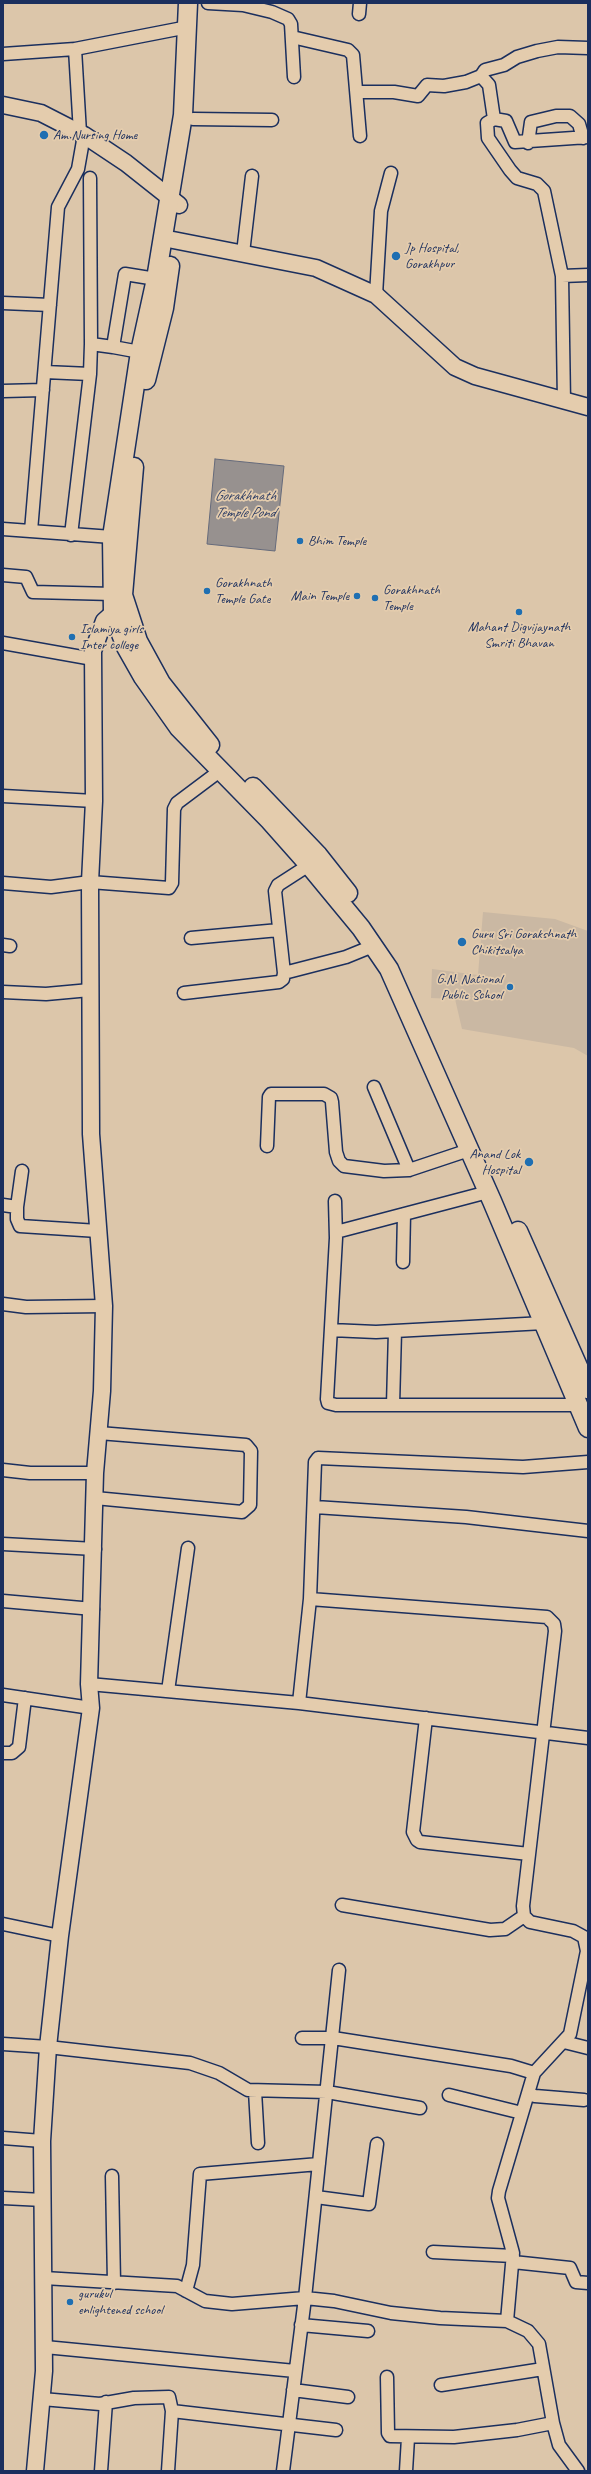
<!DOCTYPE html>
<style>
body{margin:0}
#map{position:relative;width:591px;height:2474px;overflow:hidden;background:#dcc6aa;font-family:Caveat,sans-serif}
canvas{display:block}
.frame{position:absolute;inset:0;border:4px solid #1b2f5e;pointer-events:none}
</style>
<div id="map">
<canvas width="591" height="2474"></canvas>
<div class="frame"></div>
</div>
<script>
const g = document.querySelector('canvas').getContext('2d');
g.lineJoin = 'round';
function fill(path, color) { g.fillStyle = color; g.fill(path, 'evenodd'); }
const poly = rows => new Path2D(rows.map(r => 'M' + r).join(''));
function stroke(path, color, width, dash) { g.strokeStyle = color; g.lineWidth = width; g.lineCap = dash ? 'butt' : 'round'; g.setLineDash(dash || []); g.stroke(path); }
function write(font, color, halo, rows, align = 'center') {
  g.font = font + ' Caveat,sans-serif'; g.lineWidth = 3.5; g.setLineDash([]); g.textBaseline = 'middle'; g.strokeStyle = halo; g.fillStyle = color; for (const [text, x, y, turn = 0] of rows) {
    g.save(); g.translate(x, y); g.rotate((+turn || 0) * Math.PI / 180); g.textAlign = isNaN(turn) ? turn : align; if (halo) g.strokeText(text, 0, 0); g.fillText(text, 0, 0); g.restore();
  }
}
const built = poly([
 [483,912,555,919,588,931,588,1056,574,1048,462,1029,455,999,431,998,432,969,478,975]
]);
const water = poly([
 [215,459,284,466,275,551,207,544,215,459]
]);
const street = poly([
 [208,3,243,5,272,12,288,19,291,24,294,77],
 [359,14,360,3],
 [292,37,348,50,353,55,360,136],
 [3,54,75,49],
 [481,76,489,85,494,119,506,121,515,142,588,137],
 [357,92,394,92,418,96,427,85,444,86,466,82,481,76,485,70,504,65,517,57,537,51,558,47,588,48],
 [193,119,272,120],
 [494,119,487,123,488,138,510,170,517,178,537,184,544,191,562,276,564,402],
 [80,133,75,49,188,27],
 [528,143,531,122,556,116,570,116,579,124,583,138],
 [90,178,91,344],
 [243,253,252,176],
 [562,276,588,275],
 [376,295,381,211,391,173],
 [3,303,50,305],
 [113,347,140,352],
 [45,372,90,374,91,344,113,347,125,274,156,279],
 [3,391,43,390],
 [3,529,112,537],
 [31,531,58,207,78,169,84,135],
 [71,535,90,374],
 [3,575,26,577,33,592,113,594],
 [3,643,93,659],
 [3,796,94,801],
 [3,883,51,887,90,882,169,888,172,883,174,809,177,803,221,770],
 [191,938,279,930],
 [3,945,10,946],
 [284,973,346,957,373,946],
 [3,992,46,994,90,990],
 [184,993,279,982,283,979,284,973,275,891,278,885,309,865],
 [374,1087,409,1170],
 [267,1146,269,1097,271,1094,324,1094,331,1098,332,1102,336,1152,339,1161,344,1166,384,1171,409,1170,469,1150],
 [22,1171,17,1207,17,1219,20,1226,98,1231],
 [335,1201,336,1238,327,1399,328,1403,336,1405,578,1405],
 [3,1205,17,1207],
 [336,1232,488,1192],
 [403,1262,404,1214],
 [3,1304,26,1307,104,1306],
 [331,1330,376,1332,544,1323],
 [393,1405,395,1331],
 [3,1470,30,1473,95,1473],
 [95,1498,242,1512,250,1505,251,1451,246,1445,99,1433],
 [315,1507,466,1517,588,1531],
 [3,1544,95,1549],
 [310,1599,547,1617,554,1624,555,1631,523,1906,524,1916,530,1922,573,1931,584,1937,587,1951,570,2034,534,2073,499,2191,498,2198,513,2253,507,2321],
 [3,1601,93,1609],
 [89,1684,299,1703,588,1738],
 [168,1691,188,1548],
 [3,1695,91,1708],
 [299,1703,310,1599,315,1462,318,1458,523,1467,588,1462],
 [426,1718,413,1832,417,1840,420,1842,529,1854],
 [3,1753,12,1753,19,1747,25,1698],
 [342,1905,490,1930,505,1929,524,1916],
 [3,1924,60,1936],
 [302,2038,333,2038,511,2066,534,2073],
 [564,2042,588,2048],
 [3,2044,48,2047,190,2063,219,2073,248,2090,327,2092,420,2108],
 [255,2091,258,2143],
 [528,2094,535,2096,584,2100],
 [449,2095,522,2113],
 [3,2138,42,2141],
 [112,2176,114,2283],
 [316,2197,369,2204,377,2144],
 [3,2198,43,2200],
 [433,2252,513,2256],
 [513,2262,570,2268,576,2282,588,2283],
 [44,2278,177,2286,205,2301,232,2304,305,2298,334,2301,391,2313,440,2318,507,2321,528,2331,539,2344,553,2423,559,2445,578,2471],
 [186,2291,193,2265,200,2174,319,2164],
 [301,2325,368,2331],
 [45,2347,295,2371],
 [387,2377,388,2433,390,2436,454,2437,517,2430,553,2423],
 [441,2385,543,2369],
 [293,2390,348,2397],
 [42,2399,100,2404,134,2398,169,2397,172,2411,168,2471],
 [172,2411,336,2430],
 [101,2471,106,2402],
 [283,2471,305,2298,339,1970],
 [406,2471,408,2438]
]);
const secondary = poly([
 [3,105,41,113,84,135,126,163,179,205],
 [173,240,316,268,376,295,455,367,475,376,588,407],
 [35,2471,44,2371,42,2141,48,2047,60,1936,91,1708,89,1684,95,1473,102,1391,104,1306,91,1134,90,882,94,801,93,651,104,621,113,613,124,610]
]);
const primary = poly([
 [188,3,183,115,156,279,140,352,112,537,113,613,126,647,143,677,179,728,270,821,309,865,361,928,389,969,492,1201,588,1428],
 [146,380,164,308,170,266],
 [134,467,123,595,138,641,161,683,210,745],
 [253,787,318,855,348,893],
 [518,1231,588,1389]
]);
const markers = [
 [44,135,5,"#1f6fb2"],
 [396,256,5,"#1f6fb2"],
 [300,541,4,"#1f6fb2"],
 [207,591,4,"#1f6fb2"],
 [357,596,4,"#1f6fb2"],
 [375,598,4,"#1f6fb2"],
 [519,612,4,"#1f6fb2"],
 [72,637,4,"#1f6fb2"],
 [462,942,5,"#1f6fb2"],
 [510,987,4,"#1f6fb2"],
 [529,1162,5,"#1f6fb2"],
 [70,2302,4,"#1f6fb2"]
];
const poiNames = [
 ["Am Nursing Home",53,135],
 ["Jp Hospital,",405,248],
 ["Gorakhpur",405,264],
 ["Bhim Temple",308,541],
 ["Gorakhnath",215,583],
 ["Temple Gate",215,599],
 ["Gorakhnath",383,590],
 ["Temple",383,606],
 ["Main Temple",349,596,"right"],
 ["Mahant Digvijaynath",519,627,"center"],
 ["Smriti Bhavan",519,643,"center"],
 ["Islamiya girls",80,629],
 ["Inter college",80,645],
 ["Guru Sri Gorakshnath",471,934],
 ["Chikitsalya",471,950],
 ["G.N. National",502,979,"right"],
 ["Public School",502,995,"right"],
 ["Anand Lok",520,1154,"right"],
 ["Hospital",520,1170,"right"],
 ["gurukul",78,2294],
 ["enlightened school",78,2310]
];
const waterNames = [
 ["Gorakhnath",245,496],
 ["Temple Pond",245,513]
];
fill(built, '#cab8a3');
fill(water, '#97918f');
stroke(water, '#656a7b', 1);
stroke(street, '#1b2f5e', 15);
stroke(secondary, '#1b2f5e', 19);
stroke(primary, '#1b2f5e', 21);
stroke(street, '#e4ccad', 12);
stroke(secondary, '#e4ccad', 16);
stroke(primary, '#e4ccad', 18);
for (const [x, y, r, color] of markers) { const dot = new Path2D(); dot.arc(x, y, r, 0, 2 * Math.PI); g.fillStyle = color; g.fill(dot); stroke(dot, '#e4ccad', 1.5); }
write('14px', '#1b2f5e', '#e4ccad', poiNames, 'left');
write('italic 15px', '#2e3e65', '#e4ccad', waterNames);
</script>
